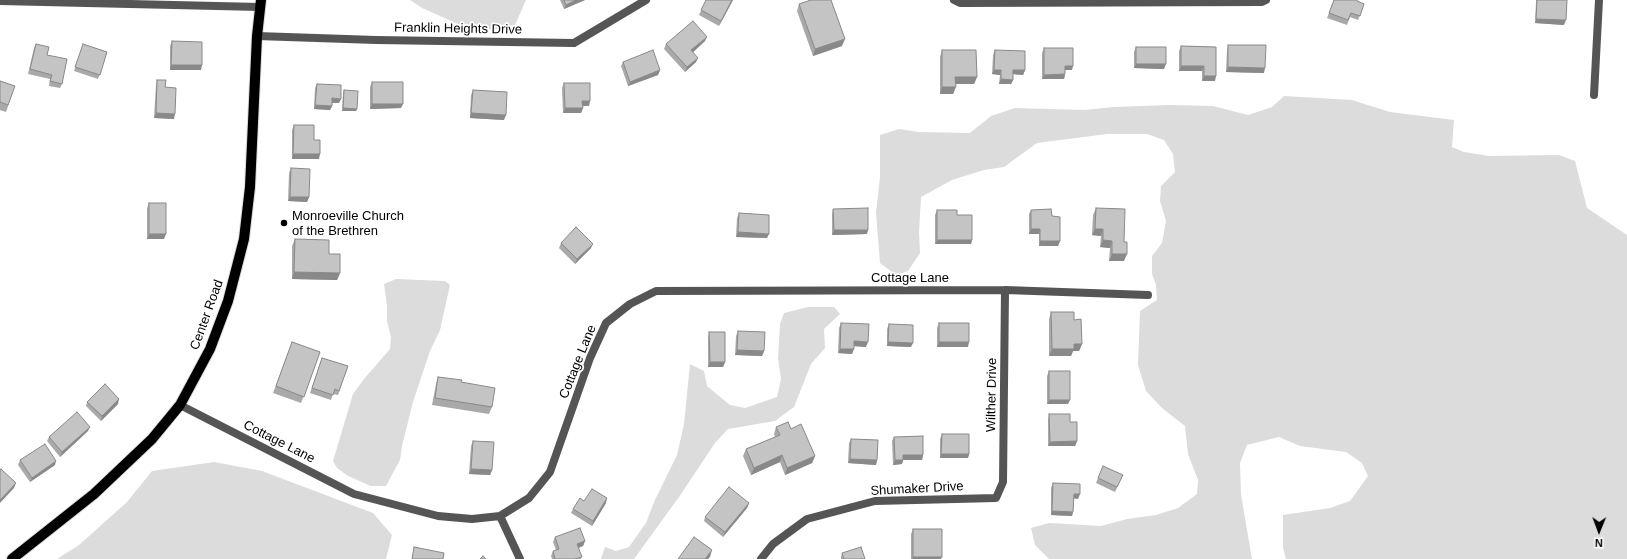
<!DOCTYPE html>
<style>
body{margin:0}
#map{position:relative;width:1627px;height:559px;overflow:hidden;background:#fff;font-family:Helvetica,sans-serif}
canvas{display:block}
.north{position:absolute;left:1579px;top:511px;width:40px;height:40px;-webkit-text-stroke:3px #fff;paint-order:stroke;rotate:181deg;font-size:11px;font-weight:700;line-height:16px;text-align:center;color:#000}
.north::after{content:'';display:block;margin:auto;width:14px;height:18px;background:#000;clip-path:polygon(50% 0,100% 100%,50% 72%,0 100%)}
</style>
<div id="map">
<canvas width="1627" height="559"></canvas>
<div class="north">N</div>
</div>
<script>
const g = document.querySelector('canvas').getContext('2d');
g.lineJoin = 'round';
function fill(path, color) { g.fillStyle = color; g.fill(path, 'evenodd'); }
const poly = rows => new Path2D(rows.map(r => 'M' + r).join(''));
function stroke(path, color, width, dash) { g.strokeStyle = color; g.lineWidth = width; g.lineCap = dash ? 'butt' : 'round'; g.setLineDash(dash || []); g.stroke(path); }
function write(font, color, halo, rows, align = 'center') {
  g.font = font + ' Helvetica,sans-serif'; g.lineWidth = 3.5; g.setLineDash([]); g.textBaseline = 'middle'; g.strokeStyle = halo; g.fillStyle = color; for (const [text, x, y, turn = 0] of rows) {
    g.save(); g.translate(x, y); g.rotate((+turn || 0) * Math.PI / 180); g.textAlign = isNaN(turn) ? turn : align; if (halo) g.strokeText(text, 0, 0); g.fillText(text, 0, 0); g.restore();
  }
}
const green = poly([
 [410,0,526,0,515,25,497,29,475,30,460,25,422,8],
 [1284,96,1352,100,1390,112,1454,120,1452,147,1464,152,1489,156,1559,155,1575,161,1587,208,1627,235,1627,559,1286,559,1283,548,1283,515,1330,508,1350,501,1368,476,1362,463,1346,452,1300,446,1279,437,1247,445,1240,463,1241,495,1252,559,1049,559,1035,545,1031,528,1049,523,1101,526,1127,519,1156,515,1178,508,1197,494,1198,480,1188,454,1185,426,1162,408,1146,391,1138,365,1140,311,1157,300,1156,285,1152,274,1152,256,1162,243,1166,221,1160,201,1161,186,1175,172,1173,154,1164,140,1147,134,1107,134,1037,143,1004,167,984,170,952,180,921,197,919,232,920,253,908,271,896,275,880,263,876,213,880,177,880,135,899,129,919,132,970,133,991,116,1015,108,1084,110,1114,107,1169,105,1213,106,1248,115,1272,107],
 [396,279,445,281,450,285,440,330,430,351,413,402,402,446,400,460,386,486,371,486,348,476,337,468,333,461,353,394,364,379,390,349,391,337,387,321,387,306,384,284],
 [808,307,834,307,840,314,824,329,825,348,811,364,794,407,775,421,728,429,715,443,679,497,634,559,601,559,605,547,616,551,629,547,646,523,654,502,677,455,684,424,690,364,704,371,707,386,730,405,745,408,777,397,781,379,778,359,780,324,784,313],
 [214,462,262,471,373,513,392,535,386,559,57,559,79,545,127,502,152,471]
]);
const minor = poly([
 [954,0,960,3,1262,2,1266,0],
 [0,1,260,7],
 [257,36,376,40,574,43,646,0],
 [1594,95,1599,0],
 [180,405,354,494,438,516,472,519,500,516,529,498,550,472,590,358,606,323,630,304,656,291,1005,290,1148,295],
 [500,516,520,559],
 [761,559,773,544,807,519,875,501,996,498,1003,482,1005,290]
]);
const primary = poly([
 [12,559,94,494,152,439,180,405,210,349,228,301,244,239,250,187,257,36,261,0]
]);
const wall = poly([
 [560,0,585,0,564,9],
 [706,0,733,0,719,26,699,15],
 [1334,0,1357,1,1364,4,1358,20,1350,17,1347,25,1327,18],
 [1536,0,1537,0,1564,25,1535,23,1536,2],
 [799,4,842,46,813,56,797,11],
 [172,41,201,70,170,70,170,46],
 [705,41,693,52,696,62,685,72,664,49,666,44],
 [36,44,47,55,62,84,60,88,49,86,50,79,28,74,34,48],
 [83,44,107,52,98,79,74,71],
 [1228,45,1264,73,1226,72,1227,50],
 [1181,46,1216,47,1215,81,1202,81,1202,71,1179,71,1179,51],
 [1136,47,1164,69,1134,68,1134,52],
 [1044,48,1072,70,1065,70,1065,74,1064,79,1042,79,1042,53],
 [942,50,977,77,974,84,956,84,953,94,940,94,940,57],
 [995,50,1025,70,1023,75,1013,74,1013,80,1011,84,999,84,1000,75,992,74,993,55],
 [623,62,660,70,658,75,628,86,621,66],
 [157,80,165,87,174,119,154,118,156,85],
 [0,81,15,86,6,112,0,110],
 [372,82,401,108,370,109,370,87],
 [564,83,589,106,583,106,583,108,581,113,563,113,562,88],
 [317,84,339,103,332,103,332,106,330,110,314,109,315,88],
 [344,90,357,109,356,111,342,111,343,93],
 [473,90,504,120,470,118,471,95],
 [294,125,314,140,319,159,292,159,292,130],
 [291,168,309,197,307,202,288,201,289,173],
 [149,203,164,239,147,239,147,208],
 [1096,208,1124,242,1124,261,1109,261,1110,248,1100,247,1101,236,1092,235,1093,215],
 [833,209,867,234,832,235,832,214],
 [937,210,957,215,972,240,971,244,935,244,935,215],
 [1031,210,1052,216,1060,241,1058,246,1039,246,1039,234,1029,234,1029,214],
 [739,213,767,238,736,237,737,218],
 [295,239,340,273,337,280,292,279,292,246],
 [561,243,591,248,575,264,559,248],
 [1051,312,1074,320,1082,344,1079,351,1073,351,1071,356,1049,356,1049,319],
 [841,323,866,347,854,346,852,354,838,353,839,328],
 [939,323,968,347,937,347,937,328],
 [889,324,911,347,887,346,887,329],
 [738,331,764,351,762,356,735,355,736,336],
 [709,332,725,362,723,367,708,367,708,337],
 [292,342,320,352,301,403,273,393],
 [322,358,348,366,338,395,333,394,331,400,310,393],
 [1049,371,1068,404,1047,404,1047,376],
 [438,377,461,382,492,407,489,414,432,405,436,384],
 [87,402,118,404,101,421,86,406],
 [1049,414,1070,422,1077,441,1075,446,1048,446,1048,419],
 [776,427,791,429,815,456,812,463,785,475,780,462,751,475,743,456,746,449,775,437,774,434],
 [88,431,60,457,47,441,49,437],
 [942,434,969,454,968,458,940,458,940,439],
 [894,437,923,455,922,460,903,460,902,464,893,465,892,441],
 [851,439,877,460,876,465,848,463,849,443],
 [473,441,492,470,490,475,469,474,471,446],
 [20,460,55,465,30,482,18,465],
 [1123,475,1115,492,1096,483,1098,478],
 [1053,483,1078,499,1074,498,1073,512,1072,516,1051,515,1051,488],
 [606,503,592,526,571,513,573,509],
 [749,503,747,508,723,537,704,521,705,517],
 [913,529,941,559,911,559,911,534],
 [555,537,585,541,583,546,579,548,581,559,552,559,551,556,553,551,556,550,553,542],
 [842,553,865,559,841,559,841,557]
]);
const shadedWall = poly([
 [576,0,585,0,564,9,566,5],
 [732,0,733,0,719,26,721,21],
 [1536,19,1566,20,1564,25,1535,23],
 [707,37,705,41,690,55,691,50],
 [845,39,842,46,813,56,815,49],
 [698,58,696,62,685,72,687,67],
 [1136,64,1166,64,1164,69,1134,68],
 [171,65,202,65,201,70,170,70],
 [1065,66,1073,66,1072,70,1064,70],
 [1181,66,1204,66,1202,71,1179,71],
 [1228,67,1265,68,1264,73,1226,72],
 [660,70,658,75,628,86,630,82],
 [994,70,1001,70,1000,75,992,74],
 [1013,70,1025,70,1023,75,1011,74],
 [1065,74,1064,79,1042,79,1044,75],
 [1204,76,1216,76,1215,81,1202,81],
 [955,77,977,77,974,84,953,84],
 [1001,79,1013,80,1011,84,999,84],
 [942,87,956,87,953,94,940,94],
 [332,98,341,99,339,103,330,103],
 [582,101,590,101,589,106,581,106],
 [372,104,403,104,401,108,370,109],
 [315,105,332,106,330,110,314,109],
 [343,108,357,109,356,111,342,111],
 [565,108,583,108,581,113,563,113],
 [156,113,175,114,174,119,154,118],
 [471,113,506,115,504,120,470,118],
 [293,154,320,154,319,159,292,159],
 [290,197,309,197,307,202,288,201],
 [1031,229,1040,229,1039,234,1029,234],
 [1095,229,1103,229,1101,236,1092,235],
 [834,230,868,230,867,234,832,235],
 [738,232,769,234,767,238,736,237],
 [149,234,166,234,164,239,147,239],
 [937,240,972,240,971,244,935,244],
 [1103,240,1112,241,1110,248,1100,247],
 [1040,241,1060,241,1058,246,1039,246],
 [593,244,591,248,575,264,577,259],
 [1112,254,1127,254,1124,261,1109,261],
 [294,272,340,273,337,280,292,279],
 [854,341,868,342,866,347,852,346],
 [888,342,913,343,911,347,887,346],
 [939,342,969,342,968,347,937,347],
 [1074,344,1082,344,1079,351,1073,351,1071,356,1049,356,1052,349],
 [840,349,854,349,852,354,838,353],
 [737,350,764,351,762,356,735,355],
 [710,362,725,362,723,367,708,367],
 [119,399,118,404,101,421,102,416],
 [1049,400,1070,400,1068,404,1047,404],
 [90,427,88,431,60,457,62,452],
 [1077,441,1075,446,1048,446,1050,442],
 [941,454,969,454,968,458,940,458],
 [782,455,780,462,751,475,754,468],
 [903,455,923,455,922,460,903,460,902,464,893,465,895,460],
 [815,456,812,463,785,475,787,468],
 [850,459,877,460,876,465,848,463],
 [56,461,55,465,30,482,32,478],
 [471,469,492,470,490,475,469,474],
 [16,483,14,488,0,503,0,500],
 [1074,494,1080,494,1078,499,1072,498],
 [607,498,606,503,592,526,593,521],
 [749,503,747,508,723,537,725,532],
 [1052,511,1073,512,1072,516,1051,515],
 [585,541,583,546,576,548,577,544],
 [712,550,710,557,708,559,705,559],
 [913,557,942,557,941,559,912,559]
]);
const building = poly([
 [564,0,576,0,566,5,564,0],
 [706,0,732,0,721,21,701,10,706,0],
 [811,0,831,0,845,39,815,49,799,4,811,0],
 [1334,0,1357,0,1357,1,1364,4,1360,16,1351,13,1348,20,1329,13,1334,0],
 [1537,0,1567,0,1566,20,1536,19,1537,0],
 [693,21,707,37,691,50,698,58,687,67,666,44,693,21],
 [172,41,202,42,202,65,171,65,172,41],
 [36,44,49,47,47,55,67,59,62,84,50,81,52,75,30,69,36,44],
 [83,44,107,52,100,75,75,67,83,44],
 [1228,45,1266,45,1265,68,1228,67,1228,45],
 [1181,46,1216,47,1216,76,1204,76,1204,66,1181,66,1181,46],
 [1136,47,1166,47,1166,64,1136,64,1136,47],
 [1044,48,1073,48,1073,66,1065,66,1065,74,1044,75,1044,48],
 [653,50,660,70,630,82,623,62,653,50],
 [942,50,976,50,977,77,955,77,956,87,942,87,942,50],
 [995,50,1025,51,1025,70,1013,70,1013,80,1001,79,1001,70,994,70,995,50],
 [157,80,166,80,165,87,176,88,175,114,156,113,157,80],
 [0,81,15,86,8,105,0,102,0,81],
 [372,82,403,82,403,104,372,104,372,82],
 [564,83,590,83,590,101,582,101,583,108,565,108,564,83],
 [317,84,341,85,341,99,332,98,332,106,315,105,317,84],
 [344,90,358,91,357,109,343,108,344,90],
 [473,90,507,92,506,115,471,113,473,90],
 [294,125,314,125,314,140,320,140,320,154,293,154,294,125],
 [291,168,310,169,309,197,290,197,291,168],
 [149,203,166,203,166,234,149,234,149,203],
 [868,208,868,230,834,230,833,209,868,208],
 [1096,208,1125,209,1124,242,1127,242,1127,254,1112,254,1112,241,1103,240,1103,229,1095,229,1096,208],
 [1051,209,1052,216,1060,217,1060,241,1040,241,1040,229,1031,229,1031,210,1051,209],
 [937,210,957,210,957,215,972,215,972,240,937,240,937,210],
 [739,213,769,215,769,234,738,232,739,213],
 [576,227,593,244,577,259,561,243,576,227],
 [295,239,329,240,329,254,340,254,340,273,294,272,295,239],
 [1051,312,1074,312,1074,320,1081,319,1082,344,1074,344,1074,349,1052,349,1051,312],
 [841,323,869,324,868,342,854,341,854,349,840,349,841,323],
 [939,323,969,323,969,342,939,342,939,323],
 [889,324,913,325,913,343,888,342,889,324],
 [738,331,765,332,764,351,737,350,738,331],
 [709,332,725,332,725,362,710,362,709,332],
 [292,342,320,352,304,397,276,386,292,342],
 [322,358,348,366,339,391,335,389,333,395,312,388,322,358],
 [1049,371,1070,371,1070,400,1049,400,1049,371],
 [438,377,462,380,461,382,495,388,492,407,435,398,438,377],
 [105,384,119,399,102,416,87,402,105,384],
 [77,412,90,427,62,452,49,437,77,412],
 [1049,414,1070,414,1070,422,1077,422,1077,441,1050,442,1049,414],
 [788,422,791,429,801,424,815,456,787,468,782,455,754,468,746,449,780,435,776,427,788,422],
 [942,434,969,434,969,454,941,454,942,434],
 [923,436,923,455,903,455,903,460,895,460,894,437,923,436],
 [851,439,878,440,877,460,850,459,851,439],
 [473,441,494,442,492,470,471,469,473,441],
 [45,444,56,461,32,478,20,460,45,444],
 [1103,466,1123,475,1117,487,1098,478,1103,466],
 [1,469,16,483,0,500,0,470,1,469],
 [1053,483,1080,484,1080,494,1074,494,1073,512,1052,511,1053,483],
 [729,487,749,503,725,532,705,517,729,487],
 [592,489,607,498,593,521,573,509,580,498,584,501,592,489],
 [580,528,585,541,577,544,582,557,575,559,555,559,553,551,559,549,555,537,580,528],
 [913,529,942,529,942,557,913,557,913,529],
 [694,537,712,550,705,559,678,559,694,537],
 [414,547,444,553,443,559,412,559,414,547],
 [861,547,865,559,844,559,842,553,861,547],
 [483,556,486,559,480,559,483,556]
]);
const markers = [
 [284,223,4,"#000"]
];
const streetNames = [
 ["Franklin Heights Drive",458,29,1],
 ["Cottage Lane",910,278],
 ["Center Road",207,315,-70],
 ["Cottage Lane",578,362,-68],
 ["Wilther Drive",992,395,-89],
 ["Cottage Lane",279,442,27],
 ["Shumaker Drive",917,489,-3]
];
const poiNames = [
 ["Monroeville Church",292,216],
 ["of the Brethren",292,231]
];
fill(green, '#dcdcdc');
stroke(primary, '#dbdbdb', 12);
stroke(minor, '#555', 8);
stroke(primary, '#000', 10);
fill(wall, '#a9a9a9');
fill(shadedWall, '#898989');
fill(building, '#c4c4c4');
stroke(building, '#898989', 1);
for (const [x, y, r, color] of markers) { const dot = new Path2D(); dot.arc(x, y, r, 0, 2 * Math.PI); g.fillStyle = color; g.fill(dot); stroke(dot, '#fff', 1.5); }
write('13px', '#000', '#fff', streetNames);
write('13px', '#000', '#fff', poiNames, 'left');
</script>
